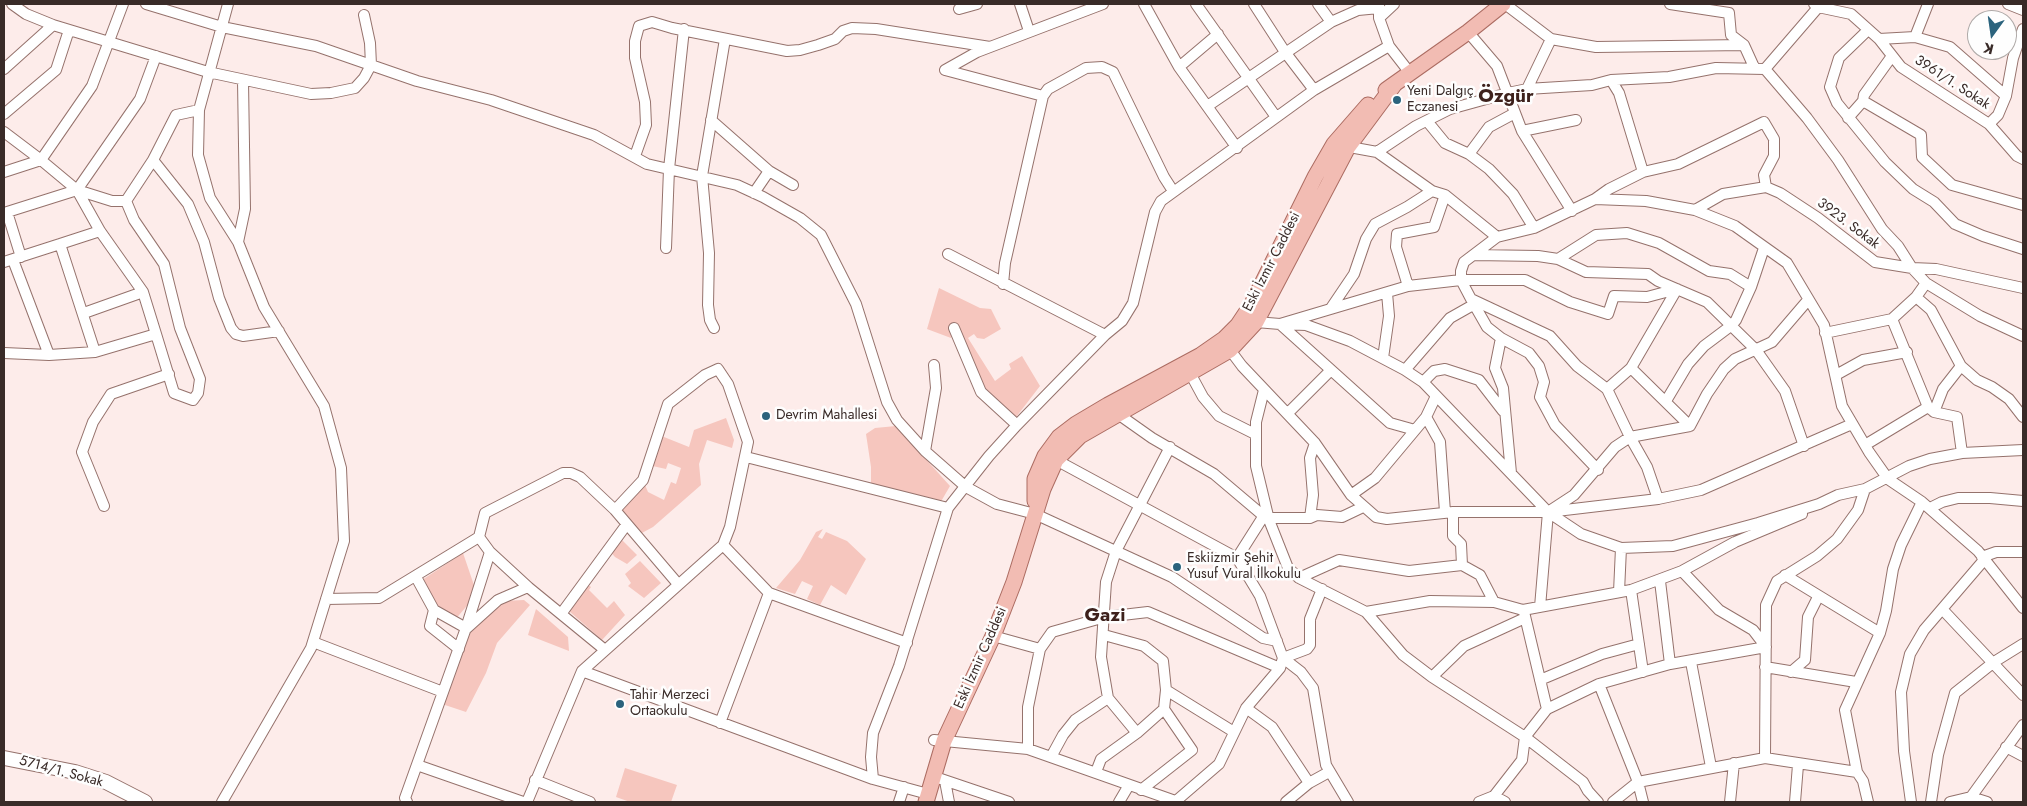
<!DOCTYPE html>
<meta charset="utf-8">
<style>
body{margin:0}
#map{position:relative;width:2027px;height:806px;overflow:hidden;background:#fdecea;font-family:Jost,sans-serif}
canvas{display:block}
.frame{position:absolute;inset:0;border:5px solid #392b28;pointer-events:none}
.north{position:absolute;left:1967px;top:10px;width:50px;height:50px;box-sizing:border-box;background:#fefefe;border:1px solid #afaaa8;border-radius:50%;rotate:194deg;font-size:14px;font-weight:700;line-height:20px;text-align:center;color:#392b28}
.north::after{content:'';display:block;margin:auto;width:18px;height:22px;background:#2b637d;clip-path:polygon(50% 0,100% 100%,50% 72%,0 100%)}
</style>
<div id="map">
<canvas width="2027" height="806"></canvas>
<div class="frame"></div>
<div class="north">K</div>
</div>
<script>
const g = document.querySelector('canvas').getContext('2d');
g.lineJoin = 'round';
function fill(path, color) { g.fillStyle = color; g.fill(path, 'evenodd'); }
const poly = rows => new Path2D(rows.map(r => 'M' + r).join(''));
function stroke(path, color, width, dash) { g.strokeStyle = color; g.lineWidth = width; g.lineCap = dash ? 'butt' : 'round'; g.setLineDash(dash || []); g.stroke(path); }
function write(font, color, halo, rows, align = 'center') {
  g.font = font + ' Jost,sans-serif'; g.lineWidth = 5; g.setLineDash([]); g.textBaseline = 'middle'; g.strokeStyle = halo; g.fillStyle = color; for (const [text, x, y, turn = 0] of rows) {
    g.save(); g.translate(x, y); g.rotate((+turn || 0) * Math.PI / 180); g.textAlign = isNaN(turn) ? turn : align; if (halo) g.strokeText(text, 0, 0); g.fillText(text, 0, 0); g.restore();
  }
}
const green = poly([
 [939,288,980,308,991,309,1001,329,984,339,977,338,974,334,968,338,995,381,1011,369,1009,364,1022,356,1040,386,1013,421,981,392,954,329,951,338,927,329],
 [726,418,734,440,732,448,707,440,699,464,701,485,653,527,640,534,615,510,643,480,648,492,664,500,671,482,676,484,681,468,668,463,666,469,648,465,659,435,689,447,694,430],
 [896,426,950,486,939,505,871,488,871,467,866,434,875,428],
 [823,529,818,537,822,539,826,532,847,541,866,559,846,595,831,585,820,605,807,599,813,586,802,581,795,594,776,588,800,560,816,532],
 [618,536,637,555,627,564,615,557,608,549],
 [463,553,477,594,454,621,434,610,419,582],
 [640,561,661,583,644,598,628,586,631,583,625,574],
 [584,582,591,587,589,590,607,608,614,601,625,615,602,640,569,611],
 [524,600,530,605,497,643,486,673,466,712,439,703,466,628,503,601],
 [536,609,568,637,569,651,528,635],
 [625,768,677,785,671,802,630,802,616,797]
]);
const street = poly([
 [12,4,26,14,53,25,208,72,311,94,331,93,355,88,364,78,371,65,370,43,364,15],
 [123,4,92,86,41,160,77,190,112,201,126,201,153,160,176,115,199,110],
 [146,4,222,27,316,46,417,81,491,100,594,135,647,164,737,185,763,197,800,218,821,235,856,304,887,402,897,420,925,451,966,487,997,504,1035,514,1172,577,1263,638,1277,641],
 [228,4,199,110,198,155,210,198,238,242],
 [1020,4,1029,31],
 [1144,4,1179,67,1237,148],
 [1196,4,1276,117],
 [1254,4,1285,52,1314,90],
 [1318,4,1331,22],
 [1379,4,1379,18,1389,46,1410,73],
 [1505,4,1551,39,1596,47,1744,45],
 [1670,4,1729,13,1731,35,1744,45,1754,67],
 [1814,4,1818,7,1851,14,1879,39,1901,67,1989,124,2017,156,2023,159],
 [2008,4,2023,10],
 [959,9,977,4],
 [1379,18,1394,4],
 [1868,30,1839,58,1830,87,1837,103,1885,162,1913,189,1934,202,1955,224,1983,236,2023,249],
 [1468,32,1497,66,1522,131,1572,211],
 [1915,37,1950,47,2006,96],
 [1879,39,1915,37,1928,4],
 [1892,56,1864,95,1863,101,1921,135,1922,157,1952,185,2023,205],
 [1179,67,1218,34],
 [4,69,53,25],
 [1765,69,1821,4],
 [945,70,977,52,1103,4],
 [945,70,1043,96],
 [1611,80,1619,93,1643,172,1678,164,1764,122,1774,139,1774,156,1764,175,1766,187],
 [1527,89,1551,39],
 [1209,105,1331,22,1358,10,1379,8],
 [4,114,56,70,69,30],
 [1848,118,1863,101],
 [711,120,769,171,793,185],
 [1427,121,1445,143,1469,154,1489,169,1513,194,1534,228],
 [1989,124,1998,115,2006,96,2013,58,2023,29],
 [1522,131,1576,120],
 [4,132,41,160],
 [1344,146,1377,152,1432,191,1445,195,1497,237,1534,228,1595,199,1646,201,1695,210,1735,226,1787,263,1824,325,1842,406,1869,452,1888,479,1922,502,1978,551,2023,608],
 [1377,152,1416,126,1450,109,1508,93,1527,89,1592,85,1611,80,1669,77,1716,68,1765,69,1807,118,1838,160,1882,229,1898,246,1912,268,1936,269,2023,288],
 [1469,154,1489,127,1515,113],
 [635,156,646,125,645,102,635,58,635,41,639,26,652,22,672,28,787,51,800,50,818,45,835,39,843,31,852,28,876,29,990,47],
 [153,160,188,204,204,242,219,298,231,328,236,334,243,336,279,331],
 [4,172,41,160],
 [77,190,140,99,156,56],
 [754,193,769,171],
 [1595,199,1609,189,1643,172],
 [126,201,134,220,164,264,180,328,200,379,198,393,193,400,174,393,156,334],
 [1695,210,1723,194,1766,187,1780,193,1818,218,1875,262,1912,268,1926,283,1916,297,1931,310,1961,366,1977,380,1992,387,2009,399,2023,417],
 [7,212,21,257],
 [4,213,77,190,100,231,143,292,156,334,95,352,49,355,4,353],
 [1497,237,1464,262,1461,271,1461,280,1471,299,1550,336,1577,366,1607,389,1630,437,1647,467,1658,499],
 [666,248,669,169,684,29],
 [948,254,1105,335],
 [1474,255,1538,256,1558,259,1586,272,1648,274,1658,281,1707,302,1756,350,1785,391,1804,446],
 [1558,259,1596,235,1627,233,1659,243,1709,271,1730,274,1751,287],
 [13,260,49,355],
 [4,262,60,244],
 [1926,283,1980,316,2023,336],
 [1003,284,1005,263,1043,96,1048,89,1086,68,1102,67,1113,72,1164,177,1173,191],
 [1408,286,1396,247,1397,234,1434,227,1445,195],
 [1471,299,1487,327,1501,338,1529,353,1539,366,1544,382,1540,397,1555,425,1598,470],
 [1331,308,1354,274,1366,239,1375,224,1407,207,1432,191],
 [84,313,143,292],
 [1256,322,1280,324,1408,286,1461,280,1525,280,1570,302,1608,314,1614,296,1647,297,1677,289],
 [1280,324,1306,325,1350,341,1405,370,1423,382,1548,512,1574,495,1615,447,1630,437,1690,426,1707,394,1724,369,1735,359,1772,342,1808,300],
 [1280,324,1390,423,1415,430],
 [714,328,710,320,708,305,709,253,702,176,725,39],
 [954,328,981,392,1017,425],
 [1825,333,1892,319,1916,297],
 [1501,338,1495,368,1503,388,1511,473],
 [1230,350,1242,366,1315,443,1351,495,1376,517,1387,519,1453,512,1548,512,1581,534,1621,548,1673,546,1758,523,1819,504,1838,495,1865,489,1909,466,1930,459,1962,453,2023,450],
 [95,352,60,244,100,231],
 [1383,358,1389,316,1387,293],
 [1631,368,1690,426],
 [1405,370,1450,318,1473,305],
 [1190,373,1203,397,1219,416,1255,434],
 [1836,375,1863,360,1907,352],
 [1423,382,1434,371,1445,369,1479,380,1503,411],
 [1607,389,1631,368,1677,289],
 [1264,390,1256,422,1256,466,1269,520,1288,568,1299,578,1366,612,1403,655,1432,677,1525,737,1583,782,1588,791,1598,802],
 [1436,396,1426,417,1440,442,1445,512],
 [1666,401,1688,364,1704,346,1732,325,1736,320,1751,287,1764,248],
 [1928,407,1934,412,1957,417,1962,453],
 [1934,412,1943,389,1961,366],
 [1288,413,1331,370],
 [1118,414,1152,438,1214,474,1266,518,1310,518,1317,515,1342,517,1363,507],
 [1865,445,1928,407,1892,319],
 [925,451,936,388,934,365],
 [746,457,948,508],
 [1056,460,1237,558],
 [1351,495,1375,478,1426,417],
 [104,506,82,452,93,422,111,394,169,374],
 [1930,508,1942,502,1958,498,1990,498,2023,501],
 [615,510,643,480,668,404,705,375,718,369,728,384,748,442,730,527,723,545,769,593,907,643],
 [1453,512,1453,536,1461,544,1462,565,1480,575,1494,602],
 [1263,517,1237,558,1260,596,1283,658,1301,672,1313,688,1326,765,1348,802],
 [1310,518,1313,495,1310,458,1315,443],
 [1982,557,1996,552,2023,552],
 [1785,575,1880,633],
 [416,577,434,610,466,628],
 [1299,578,1339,560,1409,571,1462,565],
 [1660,581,1670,664],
 [528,587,605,650],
 [1631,590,1643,672],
 [1619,592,1621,548],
 [326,599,379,598,479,537,485,513,563,473,571,473,580,477,615,510,678,584],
 [1540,607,1548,512,1658,499,1701,490,1852,424],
 [434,610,430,626,459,649],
 [1943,610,2023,695],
 [1366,612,1430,601,1494,602,1523,610,1631,590,1682,571,1735,542,1802,514],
 [1524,612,1547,709],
 [561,614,627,524],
 [467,628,498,600,528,587,490,552,479,537],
 [993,636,1040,649,1052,632,1105,617,1148,612,1280,668],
 [313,642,443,692],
 [1691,662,1711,767],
 [1765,667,1856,682],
 [582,671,873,779,928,794],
 [1791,672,1805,660,1808,617,1818,597],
 [1432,677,1464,646,1525,618],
 [1540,680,1602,654,1639,644],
 [1599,684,1638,782,1643,802],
 [1166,690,1234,732],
 [1246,708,1272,727,1309,783],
 [720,723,769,593],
 [1137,733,1108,698,1101,657,1106,582,1116,551,1170,447],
 [934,740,1028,749,1178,802],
 [2006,747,2023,756],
 [1028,749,1028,707,1040,649],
 [1051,757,1063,735,1075,720,1108,698],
 [1765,758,1766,605,1777,581,1817,556,1837,539,1858,510,1865,489],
 [417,765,523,802],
 [1096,772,1101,759,1137,733,1164,709,1166,690,1163,661,1144,646,1104,635],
 [932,776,1009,802],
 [873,779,871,757,873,733,899,666,948,508,989,456,1017,425,1105,335,1122,321,1133,303,1155,212,1161,201,1314,90,1389,46],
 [535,780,590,802],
 [945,781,949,802],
 [1141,790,1192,750,1164,709],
 [1494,796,1505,802],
 [1971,797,2023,725],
 [1176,801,1219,764,1246,708,1280,668,1283,658,1307,649,1310,645,1310,619,1322,589],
 [222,802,311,648,344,541,341,468,324,406,264,307,238,242,245,209,243,81],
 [407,802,405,798,466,628,490,552],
 [527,802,582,671,723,545],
 [899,802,904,787],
 [1119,802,1129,785],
 [1286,802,1309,783,1329,772],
 [1479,802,1494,796,1522,760,1525,737,1547,709,1599,684,1670,664,1766,647,1753,630,1719,610,1682,571],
 [1613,802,1638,782,1765,758,1857,772],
 [1730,802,1734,763],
 [1795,802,1798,765],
 [1868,802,1863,781,1857,772,1845,710,1880,633,1886,611,1893,569,1901,545,1922,502],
 [1911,802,1904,751,1901,692,1910,654,1924,630,1984,560],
 [1931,802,1938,755,1955,693,1994,662,2023,644],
 [1950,802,1971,797,1987,802]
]);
const secondary = poly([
 [4,758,75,772,106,782,145,802]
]);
const primary = poly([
 [1386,90,1468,32,1503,4],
 [1035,501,1035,479,1045,456,1059,437,1076,424,1108,405,1201,355,1224,339,1238,325,1252,304,1315,177,1334,144,1368,105],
 [926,802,944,741,993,636,1014,582,1043,489,1056,460,1080,436,1230,350,1256,322,1348,147,1394,85]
]);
const markers = [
 [1397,100,5,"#2b637d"],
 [766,416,5,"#2b637d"],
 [1177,567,5,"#2b637d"],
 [620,704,5,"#2b637d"]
];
const streetNames = [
 ["3961/1. Sokak",1952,83,33],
 ["3923. Sokak",1848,224,37],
 ["Eski İzmir Caddesi",1272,262,-63],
 ["Eski İzmir Caddesi",981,658,-66],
 ["5714/1. Sokak",61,772,15]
];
const poiNames = [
 ["Yeni Dalgıç",1407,92],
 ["Eczanesi",1407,108],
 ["Devrim Mahallesi",776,416],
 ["Eskiizmir Şehit",1187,559],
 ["Yusuf Vural İlkokulu",1187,575],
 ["Tahir Merzeci",630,696],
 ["Ortaokulu",630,712]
];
const districtNames = [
 ["Özgür",1506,97],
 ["Gazi",1105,616]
];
fill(green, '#f6c6be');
stroke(street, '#95726c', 12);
stroke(secondary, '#95726c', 16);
stroke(primary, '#ac6c62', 17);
stroke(street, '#fff', 10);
stroke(secondary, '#fff', 14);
stroke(primary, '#f2bcb3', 15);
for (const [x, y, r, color] of markers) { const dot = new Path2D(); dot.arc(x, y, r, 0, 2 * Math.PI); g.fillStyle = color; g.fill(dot); stroke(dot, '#fefefe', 2); }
write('14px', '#392b28', '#fefefe', streetNames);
write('14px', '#392b28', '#fefefe', poiNames, 'left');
write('bold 19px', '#3d211c', '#fefefe', districtNames);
</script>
